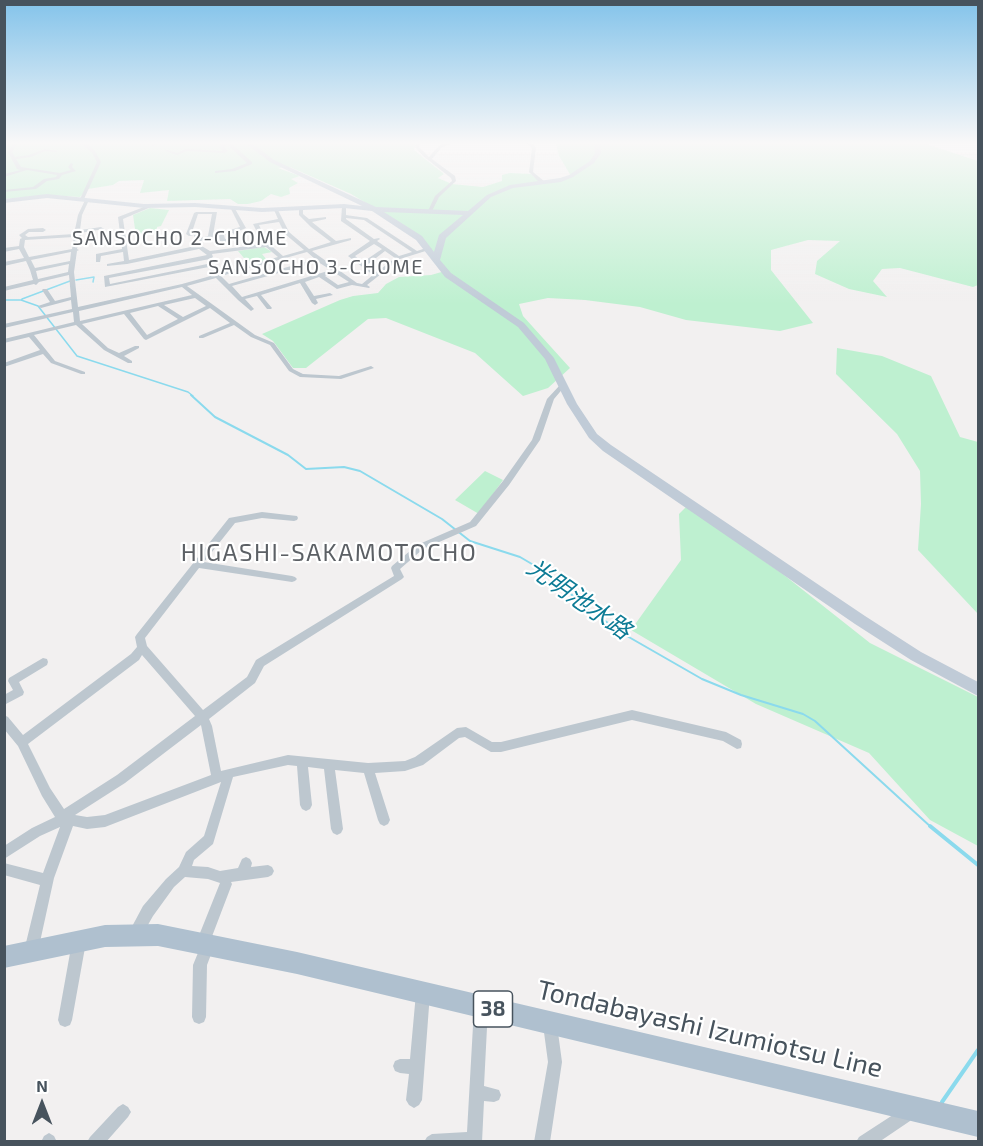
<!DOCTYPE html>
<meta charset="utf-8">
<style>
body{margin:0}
#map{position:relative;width:983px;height:1146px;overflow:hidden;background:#f2f0f0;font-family:"Exo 2",sans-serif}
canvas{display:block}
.frame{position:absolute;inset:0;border:6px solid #47535d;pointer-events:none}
.north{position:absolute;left:12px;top:1074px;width:60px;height:60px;-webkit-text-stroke:4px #fff;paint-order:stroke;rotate:0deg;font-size:16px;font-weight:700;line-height:24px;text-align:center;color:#47535d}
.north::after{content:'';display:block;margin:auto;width:21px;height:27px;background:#47535d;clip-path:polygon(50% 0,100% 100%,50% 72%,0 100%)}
</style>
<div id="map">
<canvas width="983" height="1146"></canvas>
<div class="frame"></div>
<div class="north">N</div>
</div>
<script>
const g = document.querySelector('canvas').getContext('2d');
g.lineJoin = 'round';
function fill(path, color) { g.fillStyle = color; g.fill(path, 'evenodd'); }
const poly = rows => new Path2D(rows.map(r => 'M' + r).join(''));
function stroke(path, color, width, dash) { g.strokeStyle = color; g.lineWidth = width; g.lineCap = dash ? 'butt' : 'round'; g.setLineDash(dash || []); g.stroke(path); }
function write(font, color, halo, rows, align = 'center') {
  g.font = font + ' "Exo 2","Noto Sans JP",sans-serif'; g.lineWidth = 4.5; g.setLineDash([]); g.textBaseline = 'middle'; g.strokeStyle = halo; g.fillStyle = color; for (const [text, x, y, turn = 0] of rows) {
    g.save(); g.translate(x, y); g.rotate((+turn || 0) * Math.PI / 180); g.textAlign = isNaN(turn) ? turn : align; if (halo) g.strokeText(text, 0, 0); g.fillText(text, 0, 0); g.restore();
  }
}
const green = poly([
 [5,143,416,143,414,150,444,174,438,178,452,184,483,187,502,181,502,175,510,173,531,174,541,182,571,176,559,156,556,143,923,143,978,161,978,285,973,287,900,268,882,269,873,281,887,297,849,289,815,274,817,261,840,241,808,240,771,250,771,270,813,323,780,331,686,320,640,307,585,300,548,298,519,304,523,316,570,368,548,388,523,396,475,353,386,318,368,319,306,368,293,368,273,341,262,334,340,300,353,296,378,293,386,284,399,277,431,275,445,271,432,251,386,215,351,194,290,167,278,168,300,176,291,179,298,183,289,188,290,194,281,197,271,194,261,201,248,204,238,204,230,199,167,201,169,190,140,193,144,180,119,181,113,185,88,189,80,197,46,195,5,199],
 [150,208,169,210,161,226,157,227,157,233,136,236,133,215],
 [264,247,272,252,262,254,267,260,249,264,238,251],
 [837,348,882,356,931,376,960,437,978,442,978,614,918,550,921,504,920,471,897,434,836,374],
 [485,471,503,480,479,514,455,500],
 [687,506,784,575,870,643,978,697,978,846,930,820,869,753,756,704,631,630,681,560,679,514]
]);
const streamFar2 = poly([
 [76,280,94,277,93,282],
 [22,299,70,281],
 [4,300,21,300,38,306,77,356,188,392,193,396]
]);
const streamFar1 = poly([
 [191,395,215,417,288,455,306,469,344,467,360,471,442,519,470,541,520,557,554,577,582,605,627,636,702,679,741,695,803,714,815,721,932,828]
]);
const stream = poly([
 [930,826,978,865],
 [942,1102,978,1050]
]);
const street = poly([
 [14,143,18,143,12,152,15,157,29,155,45,149,58,151,56,152,45,151,31,157,16,159,21,167,60,173,71,170,68,167,71,163,73,164,72,167,76,171,62,175,59,179,47,181,36,189,4,192,4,190,33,187,44,179,56,177,57,175,27,170,4,177,4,174,21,170,17,169,8,152,14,143],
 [81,143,86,143,95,151,101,162,84,199,82,200,80,199,97,162,92,153,81,143],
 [154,143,161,143,152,146,152,144,154,143],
 [224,143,231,143,252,162,252,164,235,171,215,173,215,171,232,169,247,163,228,145,224,147,228,151,224,153,187,151,177,155,165,151,167,150,177,153,186,149,223,151,219,147,224,143],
 [416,143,420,143,419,147,429,157,439,146,446,143,452,143,441,148,432,159,455,176,456,181,439,197,432,211,430,212,428,211,435,196,452,181,451,178,423,156,415,147,416,143],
 [527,143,532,143,536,148,533,172,544,181,544,183,540,183,529,172,532,148,527,143],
 [87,199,89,200,82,215,80,230,101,227,104,229,80,233,81,235,77,249,79,250,77,251,74,272,78,307,182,284,214,275,210,271,211,270,215,270,219,273,278,257,266,247,212,254,213,257,210,259,109,278,110,284,212,263,214,264,214,266,105,287,104,276,207,255,199,249,127,264,107,266,107,264,124,261,123,252,101,256,100,262,96,262,96,254,122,249,118,217,149,205,151,205,151,207,123,219,129,260,200,245,210,251,263,244,253,224,278,219,274,210,276,209,278,210,289,232,309,249,331,242,311,227,299,215,299,208,301,207,303,208,303,214,309,219,326,217,326,219,312,222,336,241,351,238,351,240,312,251,357,283,362,284,373,275,348,256,370,241,341,221,342,206,344,205,346,206,346,215,367,218,417,251,429,247,432,249,400,259,367,285,370,287,369,288,352,285,337,289,319,277,305,282,314,296,330,293,333,295,316,299,318,303,315,305,312,303,300,283,261,295,272,308,271,309,267,309,257,296,245,299,254,309,251,311,238,300,216,278,187,286,255,335,274,343,293,369,303,374,339,376,371,366,374,368,341,379,300,377,289,371,270,345,251,337,234,325,203,338,199,338,199,336,230,323,210,308,146,340,144,339,124,314,82,324,108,348,119,353,135,346,139,346,139,348,124,356,132,361,132,363,128,363,104,350,76,325,34,335,55,361,85,372,85,374,81,374,51,363,43,354,4,367,4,363,40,350,29,337,4,343,4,339,74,322,73,312,4,328,4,324,72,309,71,300,41,308,38,306,50,302,42,290,43,289,47,289,55,301,71,297,69,275,39,282,36,285,34,284,4,291,4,287,33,280,30,270,26,261,4,266,4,262,24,258,19,249,4,252,4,248,19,246,20,239,22,238,19,235,28,229,43,228,46,230,43,232,29,232,25,235,28,237,74,234,78,215,85,200,87,199],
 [346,218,364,220,412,252,399,256,377,241,380,239,379,238,374,239,346,219,346,218],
 [279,222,285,234,304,250,283,256,267,242,259,225,279,222],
 [74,237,72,249,29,257,24,247,25,240,74,237],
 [374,244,382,249,363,262,355,256,374,244],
 [385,251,395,258,377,272,367,265,385,251],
 [71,252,70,261,35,268,31,260,71,252],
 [307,252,315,259,229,284,221,276,307,252],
 [318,262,331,270,242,297,232,286,318,262],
 [69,264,68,272,38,279,36,271,69,264],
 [335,273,349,282,338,285,325,276,335,273],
 [182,287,192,295,80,321,79,311,182,287],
 [195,298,206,306,183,317,164,305,195,298],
 [158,306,178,319,147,335,130,313,158,306],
 [230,207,234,207,246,228,237,232,240,239,223,243,220,241,219,236,197,242,194,240,194,235,189,236,186,234,194,213,196,212,217,212,213,235,240,227,230,207],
 [198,214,212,214,208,236,200,238,199,232,192,232,198,214],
 [233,233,235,237,225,239,224,235,233,233],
 [562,384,565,386,554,399,540,440,509,485,476,526,423,549,400,569,404,577,402,579,264,666,255,683,209,719,212,726,221,771,288,755,368,763,405,761,415,757,457,728,466,727,492,742,501,742,632,710,726,732,741,740,742,744,741,748,737,749,723,741,632,720,501,752,491,752,465,737,459,738,423,765,405,771,375,773,390,820,388,824,384,826,380,824,378,820,364,773,335,770,343,829,341,833,337,835,333,833,331,829,324,769,308,767,312,805,310,809,306,811,302,809,300,805,297,766,288,765,233,777,213,844,194,860,192,866,208,867,220,871,238,868,242,859,246,857,250,859,252,863,251,867,268,865,272,867,274,871,272,875,268,877,231,882,232,884,211,939,215,944,207,965,206,1017,204,1022,199,1024,194,1022,192,1017,193,965,200,948,196,943,220,883,208,879,185,877,174,887,153,916,140,939,135,941,130,939,128,934,143,906,166,879,179,867,186,852,204,836,221,782,105,827,87,829,73,826,54,878,38,951,36,956,31,958,26,956,24,951,40,885,4,875,4,863,43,873,60,827,40,836,4,859,4,846,32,828,55,817,42,796,18,746,4,729,4,715,8,717,23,735,131,654,137,647,135,637,137,634,229,518,262,512,297,516,298,518,297,520,294,521,262,518,235,523,204,562,292,576,295,577,297,579,295,581,292,582,199,568,145,638,147,646,203,710,247,677,256,660,394,576,391,568,392,566,417,545,470,522,503,481,532,440,547,399,560,385,562,384],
 [142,655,195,716,117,775,64,809,50,788,28,744,139,660,142,655],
 [201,725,211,775,105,815,87,817,75,815,125,783,201,725],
 [43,658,47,659,48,662,47,665,19,682,24,692,23,695,4,705,4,695,13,690,8,681,9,678,43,658],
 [79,935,84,937,86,942,72,1020,70,1025,65,1027,60,1025,58,1020,72,942,74,937,79,935],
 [423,986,428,988,430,993,422,1100,419,1105,414,1108,409,1105,406,1100,409,1074,400,1073,395,1071,393,1066,395,1061,400,1059,410,1059,416,993,418,988,423,986],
 [481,1001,486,1003,488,1008,484,1086,499,1090,501,1095,499,1100,494,1102,484,1101,482,1142,424,1142,427,1137,432,1134,467,1132,474,1008,476,1003,481,1001],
 [550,1018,555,1020,557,1025,562,1062,550,1142,534,1142,548,1062,543,1025,545,1020,550,1018],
 [907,1102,912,1105,915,1110,910,1121,879,1142,856,1142,859,1137,899,1111,902,1105,907,1102],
 [123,1104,128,1107,131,1112,128,1117,106,1142,87,1142,90,1137,118,1107,123,1104],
 [49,1133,54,1136,57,1142,41,1142,44,1136,49,1133]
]);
const secondary = poly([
 [245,143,252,143,274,160,376,207,468,211,487,195,510,185,560,178,569,175,590,161,595,153,594,143,600,143,601,153,594,163,573,177,561,182,513,188,491,197,446,238,440,260,451,273,524,323,554,358,577,404,597,434,611,445,865,616,921,652,978,682,978,696,911,660,855,624,603,451,589,438,567,404,545,359,518,327,445,277,416,240,372,211,344,208,262,212,195,207,144,208,47,198,4,203,4,199,47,194,144,204,195,203,262,208,344,204,362,206,270,162,245,143],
 [384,212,463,215,439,235,434,252,422,236,384,212]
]);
const primary = poly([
 [158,924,297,952,978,1111,978,1137,297,974,158,946,105,947,4,968,4,946,105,925,158,924]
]);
const farNeighbourhoodnames = [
 ["SANSOCHO 2-CHOME",180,238],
 ["SANSOCHO 3-CHOME",316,267]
];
const shields = [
 [493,1009,39]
];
const shieldNames = [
 ["38",493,1009]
];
const neighbourhoodNames = [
 ["HIGASHI-SAKAMOTOCHO",329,553]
];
const waterNames = [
 ["光明池水路",579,599,35]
];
const nearStreetnames = [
 ["Tondabayashi Izumiotsu Line",710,1029,13]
];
fill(green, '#bef0d0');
stroke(streamFar2, '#8bdaed', 1.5);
stroke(streamFar1, '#8bdaed', 2);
stroke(stream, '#8bdaed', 4);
fill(street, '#bdc7cf');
fill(secondary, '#c0cbd7');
fill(primary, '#afc0cf');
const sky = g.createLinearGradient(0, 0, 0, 304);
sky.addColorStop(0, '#83c3ea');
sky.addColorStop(0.47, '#f9f8f8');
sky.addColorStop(1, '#f9f8f800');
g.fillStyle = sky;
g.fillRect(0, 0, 983, 304);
g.letterSpacing = '1.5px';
write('20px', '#5c6065', '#fff', farNeighbourhoodnames);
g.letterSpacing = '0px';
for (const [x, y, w] of shields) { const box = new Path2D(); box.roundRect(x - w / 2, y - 18, w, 36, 4.5); g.fillStyle = '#fff'; g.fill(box); stroke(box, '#47535d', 1.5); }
write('bold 21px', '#47535d', null, shieldNames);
g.letterSpacing = '1.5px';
write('24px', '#5c6065', '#fff', neighbourhoodNames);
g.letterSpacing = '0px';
write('italic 24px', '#0c7b95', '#fff', waterNames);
write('27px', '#47535d', '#fff', nearStreetnames);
</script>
